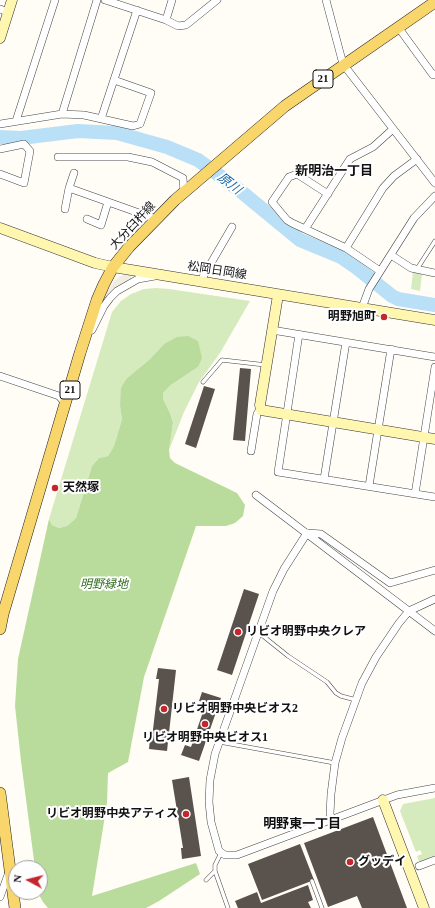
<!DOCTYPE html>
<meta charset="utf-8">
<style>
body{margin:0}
#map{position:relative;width:435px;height:908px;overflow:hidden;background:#fffdf5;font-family:"Times New Roman",serif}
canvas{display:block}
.north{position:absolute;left:8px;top:860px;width:40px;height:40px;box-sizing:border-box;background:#fff;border:1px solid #a0a0a0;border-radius:50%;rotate:277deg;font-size:11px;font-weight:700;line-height:16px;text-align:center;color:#111}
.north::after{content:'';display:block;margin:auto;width:14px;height:18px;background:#c4262e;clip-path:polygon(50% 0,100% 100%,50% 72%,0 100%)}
</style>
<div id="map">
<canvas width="435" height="908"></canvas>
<div class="north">N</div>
</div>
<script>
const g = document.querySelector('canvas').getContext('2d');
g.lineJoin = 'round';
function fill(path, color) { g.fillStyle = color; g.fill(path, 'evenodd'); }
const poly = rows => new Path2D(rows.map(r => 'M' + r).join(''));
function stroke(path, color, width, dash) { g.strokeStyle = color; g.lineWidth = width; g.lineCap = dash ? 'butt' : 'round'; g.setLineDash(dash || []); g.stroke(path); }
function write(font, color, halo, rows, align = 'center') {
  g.font = font + ' "Times New Roman","Noto Sans JP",serif'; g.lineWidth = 4; g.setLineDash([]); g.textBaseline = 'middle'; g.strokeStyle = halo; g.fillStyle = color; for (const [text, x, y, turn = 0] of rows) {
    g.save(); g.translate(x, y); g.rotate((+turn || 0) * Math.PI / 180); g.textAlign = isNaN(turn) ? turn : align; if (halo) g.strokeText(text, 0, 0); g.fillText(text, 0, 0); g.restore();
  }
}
const green = poly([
 [413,272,422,274,420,291,411,289],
 [156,288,169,289,250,301,220,353,199,382,184,412,169,450,173,423,170,413,163,399,163,393,171,385,198,367,164,344,149,360,127,378,120,406,122,419,114,446,108,456,99,458,92,466,76,518,67,526,59,528,52,525,49,519,112,312,121,301,131,294,144,289],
 [435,798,435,859,420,864,417,856,422,854,420,850,416,852,400,811,403,804]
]);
const forest = poly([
 [188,336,198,341,202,358,198,367,171,385,163,393,163,399,170,413,173,423,169,450,170,458,175,463,237,493,245,505,243,516,235,523,226,526,196,526,144,677,128,762,108,773,107,803,92,896,196,863,200,874,159,901,146,908,48,908,43,902,39,895,40,868,35,868,21,761,15,706,18,659,49,519,52,525,59,528,67,526,76,518,92,466,99,458,108,456,114,446,122,419,120,406,121,388,127,378,149,360,164,344,177,337]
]);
const plaza = poly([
 [126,274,131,275,131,279,115,288,108,295,106,294,114,281,122,275]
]);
const river = poly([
 [0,137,21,138,78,131,117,133,167,147,198,160,238,189,300,240,341,257,357,268,392,296,398,299,435,305]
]);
const building = poly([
 [240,368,251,369,245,441,233,440],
 [204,386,215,389,196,448,185,444],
 [244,589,259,594,232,675,217,670],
 [158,668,176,670,167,751,149,749,150,738,152,738,159,679,156,679],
 [202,692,221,698,199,761,181,755,185,745,191,747,206,703,199,701],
 [189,777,201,856,182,859,181,848,183,848,172,780],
 [373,817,407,908,362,908,357,896,328,907,304,843],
 [300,844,314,880,262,900,248,864],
 [308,885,313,900,308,902,311,908,238,908,235,901,257,892,261,903]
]);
const lane = poly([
 [417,269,435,241],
 [203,382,222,360,266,365],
 [258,632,288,656,327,682,336,693,341,696,356,700],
 [220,742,335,763],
 [221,853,215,865,215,871,228,908],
 [206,880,215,871],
 [312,881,322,908]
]);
const street = poly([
 [105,0,166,20,178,26,186,25,217,0],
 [326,0,343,64,435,183],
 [0,9,8,12],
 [166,20,172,0],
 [398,27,433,75,435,74],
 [62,114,97,0],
 [101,119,137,10],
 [16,121,55,0],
 [0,124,62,114,84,115,133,126,140,124,151,93,114,80],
 [0,149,24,144,30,151,24,183,0,174],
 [58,157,128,157,152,162,183,178,184,193],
 [74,173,69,188,156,219],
 [328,194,297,174,289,177,272,202,287,220,292,223,346,248,380,271],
 [65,209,69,188],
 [87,219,101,225,108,202],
 [305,229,350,159,373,147,393,129],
 [346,248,383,188,394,176,417,159],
 [391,255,411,268,435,273],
 [200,282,232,227],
 [362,308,369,289,414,218,435,196],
 [92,330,104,306,110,298,117,291,138,279,155,276],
 [272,330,435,357],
 [299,334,278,472,435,497],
 [0,376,59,396,66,404],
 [251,451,257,414,260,409],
 [324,479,346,342],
 [369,486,391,349],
 [415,494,435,367],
 [256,495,435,631],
 [307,533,284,569,273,591,215,754,210,780,209,802,211,822,219,851,225,855,237,855,397,795,435,788],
 [308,533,321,534,390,583,435,570],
 [332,820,330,814,331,794,335,763,342,738,362,683,376,657,399,623,409,611,435,599],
 [419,866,435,860],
 [0,897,9,872]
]);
const secondary = poly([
 [0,38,12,0],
 [0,228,95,263,113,267,435,320],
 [278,295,260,405,261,410,435,439],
 [383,800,424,908]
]);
const primary = poly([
 [0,629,3,614,80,353,97,300,104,284,113,267,129,247,175,200,285,106,435,2],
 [0,793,15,908]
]);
const markers = [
 [384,317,4,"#c4262e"],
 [55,488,4,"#c4262e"],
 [238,632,4,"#c4262e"],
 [164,709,4,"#c4262e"],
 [205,724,4,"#c4262e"],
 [186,814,4,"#c4262e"],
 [350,862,4,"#c4262e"]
];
const shields = [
 [323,79,20],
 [70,390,20]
];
const shieldNames = [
 ["21",323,79],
 ["21",70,390]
];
const streetNames = [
 ["大分臼杵線",133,226,-47],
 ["松岡日岡線",217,271,9]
];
const poiNames = [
 ["明野旭町",376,317,"right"],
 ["天然塚",63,488],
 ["リビオ明野中央クレア",246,632],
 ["リビオ明野中央ビオス2",172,709],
 ["リビオ明野中央ビオス1",205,738,"center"],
 ["リビオ明野中央アティス",178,814,"right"],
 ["グッデイ",358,862]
];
const parkNames = [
 ["明野緑地",104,585]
];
const neighbourhoodNames = [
 ["新明治一丁目",334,172],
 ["明野東一丁目",302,825]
];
const waterNames = [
 ["原川",229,184,38]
];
fill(green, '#d5ebbd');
fill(forest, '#b9dc9c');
fill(plaza, '#f1ede2');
stroke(river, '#b9e0f7', 14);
fill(building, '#5a524d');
stroke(lane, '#444', 4.5);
stroke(street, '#444', 8);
stroke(secondary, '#333', 11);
stroke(primary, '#222', 12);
stroke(lane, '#fff', 3.5);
stroke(street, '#fff', 7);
stroke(secondary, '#fff6b0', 10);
stroke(primary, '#f9d66b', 11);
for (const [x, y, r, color] of markers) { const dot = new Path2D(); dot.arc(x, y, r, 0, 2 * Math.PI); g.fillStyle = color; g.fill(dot); stroke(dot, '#fff', 1.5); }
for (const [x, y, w] of shields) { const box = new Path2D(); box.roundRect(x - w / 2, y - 9, w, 18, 3); g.fillStyle = '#fff'; g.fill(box); stroke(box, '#111', 1); }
write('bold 11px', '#111', null, shieldNames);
write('12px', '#111', '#fff', streetNames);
write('bold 12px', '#111', '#fff', poiNames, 'left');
write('italic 12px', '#2f6b1f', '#fff', parkNames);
write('bold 13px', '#111', '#fff', neighbourhoodNames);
write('italic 13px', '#1768a6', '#fff', waterNames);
</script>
